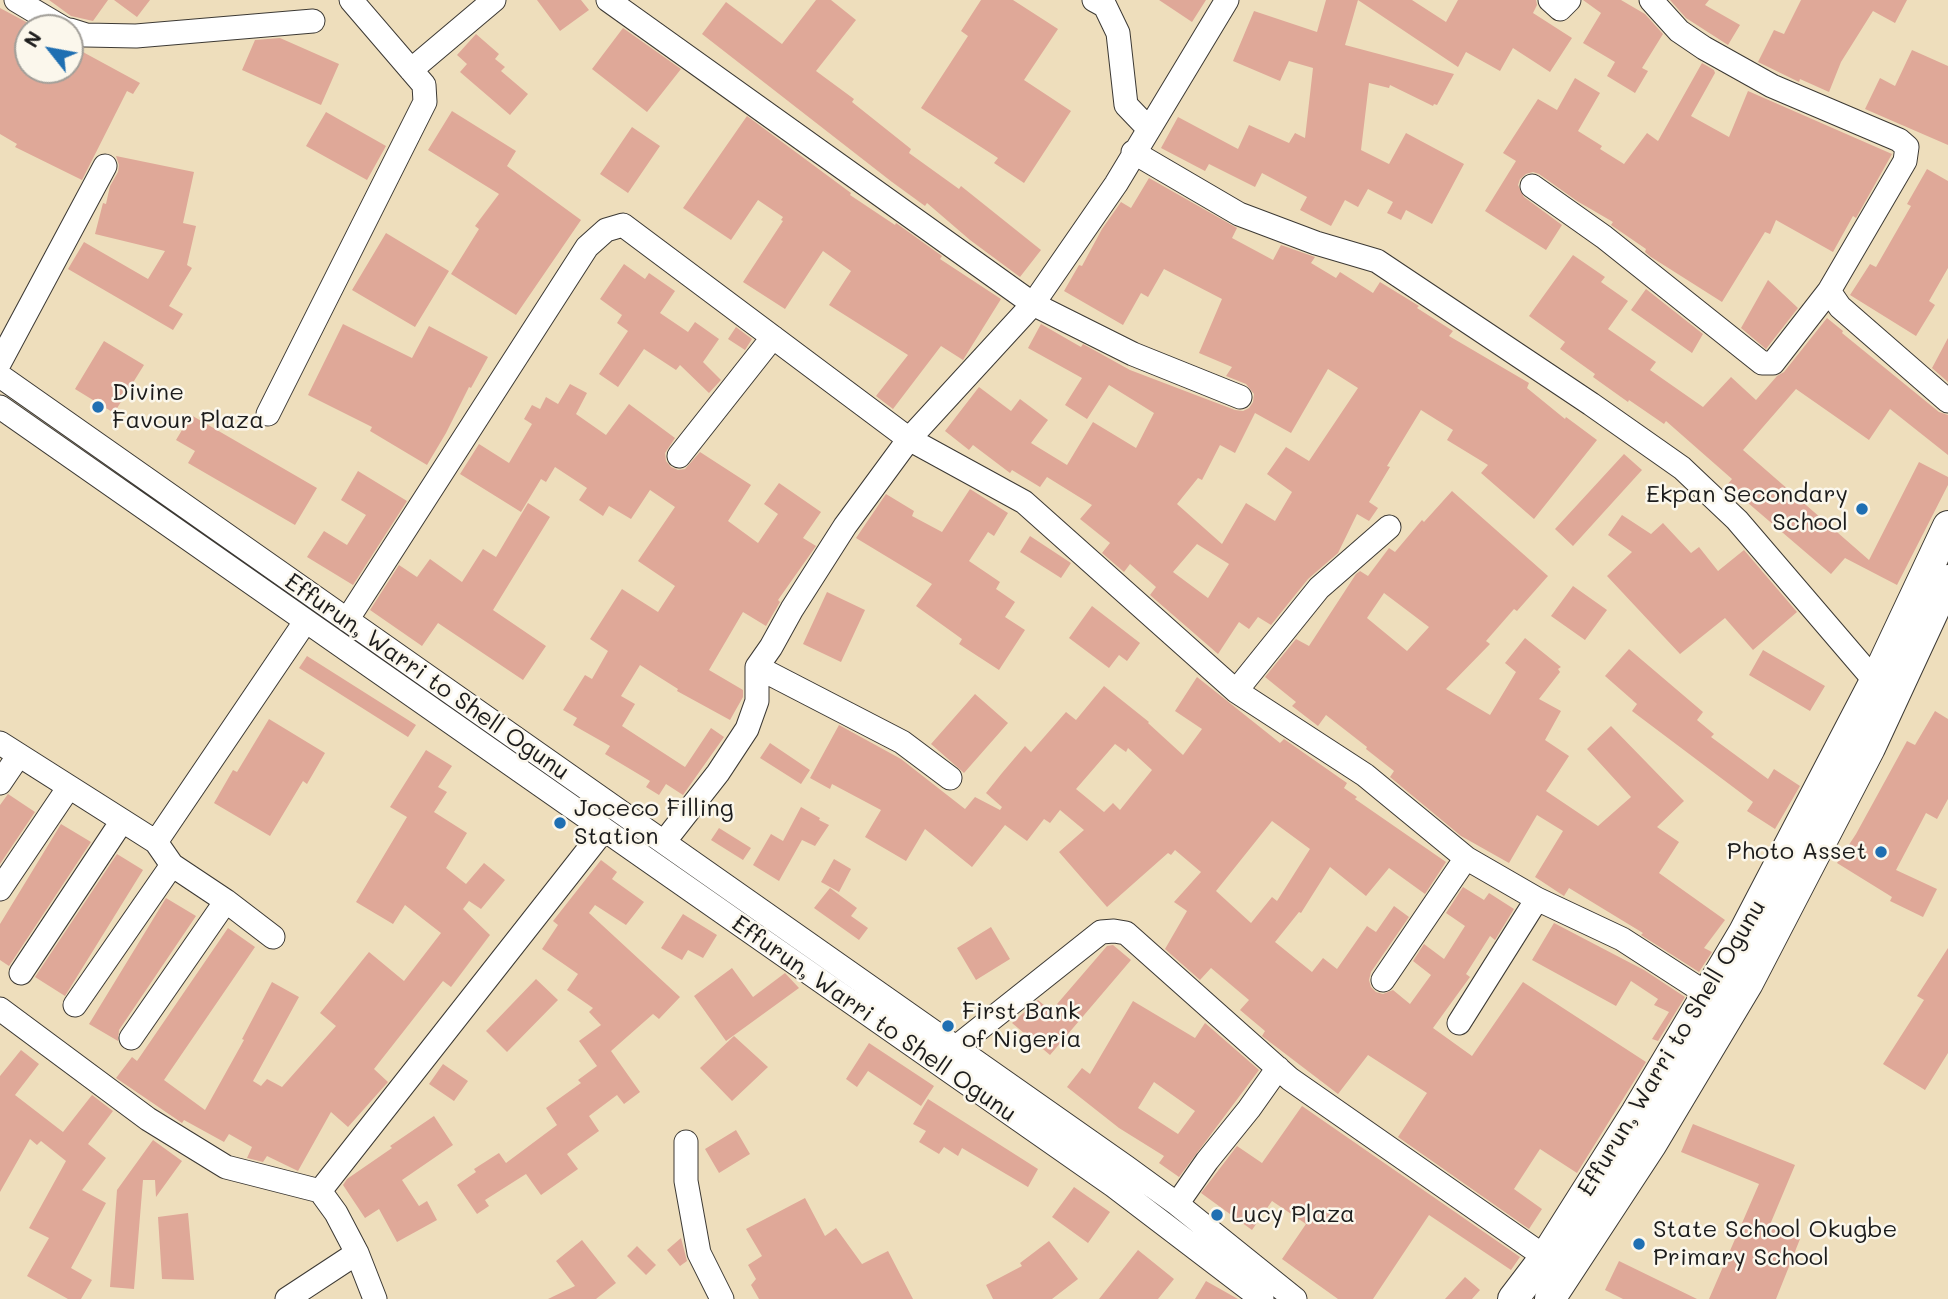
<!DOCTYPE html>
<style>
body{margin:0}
#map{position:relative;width:1948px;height:1299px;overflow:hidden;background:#eedebc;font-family:Mali,sans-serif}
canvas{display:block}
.north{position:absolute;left:14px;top:14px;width:70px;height:70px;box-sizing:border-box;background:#fbf7ec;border:2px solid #a29f99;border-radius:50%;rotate:301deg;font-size:19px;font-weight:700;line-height:28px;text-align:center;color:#1c1c1c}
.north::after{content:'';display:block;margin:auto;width:24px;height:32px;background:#1f6fb2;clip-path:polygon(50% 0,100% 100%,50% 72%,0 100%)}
</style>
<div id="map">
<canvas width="1948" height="1299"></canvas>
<div class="north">N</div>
</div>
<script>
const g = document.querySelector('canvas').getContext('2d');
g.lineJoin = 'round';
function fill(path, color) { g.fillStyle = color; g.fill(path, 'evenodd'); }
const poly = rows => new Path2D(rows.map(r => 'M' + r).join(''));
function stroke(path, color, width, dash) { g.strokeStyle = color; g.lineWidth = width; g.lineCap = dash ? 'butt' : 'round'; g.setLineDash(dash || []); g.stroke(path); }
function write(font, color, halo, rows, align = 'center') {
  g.font = font + ' Mali,sans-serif'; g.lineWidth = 5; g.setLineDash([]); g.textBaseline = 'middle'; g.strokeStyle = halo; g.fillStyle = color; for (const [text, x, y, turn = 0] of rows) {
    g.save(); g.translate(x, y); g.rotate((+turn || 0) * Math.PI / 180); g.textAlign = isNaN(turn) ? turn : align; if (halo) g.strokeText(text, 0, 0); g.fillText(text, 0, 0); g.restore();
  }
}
const building = poly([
 [49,0,108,0,93,21,71,16],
 [114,0,150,0,137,17],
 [537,0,581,0,589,10,560,31],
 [816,0,831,0,856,20,816,71,854,99,852,102,911,149,909,153,959,189,961,186,1041,250,1020,277,970,240,927,203,925,206,892,182,702,34,726,2,782,44],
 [981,0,1013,0,1058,29,1024,80,1071,111,1024,183,994,163,998,158,921,108,968,36,961,31],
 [1159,0,1206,0,1192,22],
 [1326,0,1358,0,1345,45,1454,74,1437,105,1434,104,1433,106,1390,85,1389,88,1369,83,1361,150,1389,164,1406,133,1464,164,1432,224,1406,210,1401,220,1387,213,1393,202,1368,189,1358,207,1345,200,1331,226,1300,210,1307,197,1262,173,1255,187,1209,164,1205,171,1161,148,1178,117,1238,149,1249,125,1289,143,1295,133,1305,138,1313,68,1289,61,1280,81,1233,61,1254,11,1317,32],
 [1358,0,1412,0,1446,22,1458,0,1536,0,1537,5,1533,13,1572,38,1550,72,1513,48,1500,71,1466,52,1458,67],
 [1583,0,1621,0,1645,14,1663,34,1642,68,1648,71,1635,93,1607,76,1615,62,1583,43,1601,13],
 [1670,0,1709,0,1705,5,1740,25,1728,45,1686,18],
 [1801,0,1907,0,1895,23,1873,11,1841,62,1829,92,1800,79,1799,82,1758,62,1774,30,1784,34],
 [0,8,28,23,28,70,70,70,70,45,140,83,133,94,127,91,82,180,15,147,17,144,0,134],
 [623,28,681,69,647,112,592,69],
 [476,34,499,54,495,59,505,67,501,71,528,94,510,115,460,72,467,64,457,55],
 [280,38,339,64,321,105,242,70,255,40],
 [1912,50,1948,66,1948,145,1865,109,1880,78,1895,86],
 [1702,63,1714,70,1715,73,1691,116,1729,137,1748,91,1892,154,1856,218,1853,216,1833,252,1776,220,1770,234,1765,232,1722,302,1651,257,1645,252,1646,249,1611,225,1613,222,1577,201,1539,174,1533,172,1526,174,1520,179,1518,185,1524,197,1562,225,1546,250,1485,211,1516,161,1503,153,1538,99,1557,110,1575,78,1600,93,1578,131,1602,146,1600,149,1624,164,1647,133,1658,141],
 [452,111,516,151,507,166,581,220,516,315,451,274,479,229,475,226,499,194,428,150],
 [326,112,386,146,367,180,306,146],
 [747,116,851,193,850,195,895,225,896,223,942,256,940,259,1001,299,963,360,941,346,893,409,876,396,908,355,829,305,851,271,823,251,785,309,743,282,783,221,781,220,783,217,758,200,731,240,683,208],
 [632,127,660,146,628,193,600,174],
 [116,156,194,172,183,223,196,226,187,265,192,268,169,306,183,314,173,330,68,269,84,242,148,279,165,251,95,234,103,203,106,204,110,186,118,172,119,165],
 [1927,169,1948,181,1948,268,1929,301,1935,305,1916,336,1850,295,1870,264,1876,267,1911,206,1907,204],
 [1149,178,1237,228,1232,238,1273,260,1281,245,1315,257,1311,263,1336,278,1340,272,1373,293,1380,282,1419,306,1417,308,1453,331,1449,336,1529,383,1527,388,1565,419,1566,417,1597,440,1534,519,1481,473,1488,465,1447,440,1453,430,1421,410,1387,466,1390,467,1369,502,1378,508,1369,521,1357,514,1338,553,1308,579,1271,625,1258,617,1249,629,1239,622,1218,654,1150,595,1156,587,1130,564,1124,572,1102,553,1110,543,1080,519,1092,505,1047,477,1040,487,1012,470,1010,473,973,445,969,450,945,431,979,387,1011,411,1020,399,1048,420,1031,443,1067,465,1093,422,1136,448,1154,413,1109,385,1087,419,1065,405,1082,378,1028,348,1041,324,1081,347,1083,344,1130,370,1235,410,1243,411,1249,408,1253,402,1254,394,1246,384,1226,376,1232,367,1199,353,1222,299,1164,269,1148,297,1141,293,1123,325,1064,291,1079,265,1082,266,1102,229,1121,202,1131,208],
 [1328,369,1358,388,1309,461,1286,447,1267,474,1292,492,1275,521,1246,503,1222,544,1177,504,1198,478,1202,480,1220,445,1235,453,1255,413,1291,433],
 [1197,544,1229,564,1208,598,1173,572],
 [386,233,449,271,415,327,352,290],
 [1573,255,1605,277,1601,282,1628,301,1608,329,1656,362,1650,370,1703,407,1731,377,1756,400,1777,376,1784,372,1827,318,1843,331,1842,333,1939,412,1948,415,1948,455,1890,409,1869,440,1796,389,1743,450,1869,560,1919,462,1948,477,1948,485,1897,585,1845,558,1831,574,1727,485,1732,479,1666,421,1664,424,1629,400,1628,402,1593,377,1595,374,1560,349,1565,342,1529,316],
 [624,264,645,279,649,273,675,291,660,313,688,332,695,322,719,339,703,362,721,380,709,393,680,365,676,370,644,349,618,387,599,374,628,331,617,323,622,315,600,299],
 [1768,280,1798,308,1766,349,1741,328],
 [1646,289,1703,334,1692,353,1631,310],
 [343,324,412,358,429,326,488,357,471,388,469,387,446,433,427,465,370,431,372,427,308,395],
 [736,327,752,339,745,350,728,339],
 [1948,338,1948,382,1932,368],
 [104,341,144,365,114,413,75,389],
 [570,384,587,393,576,414,606,435,629,404,675,438,665,453,666,461,671,467,678,470,685,469,700,452,751,485,728,521,758,543,778,514,764,504,779,483,821,512,803,538,816,546,778,600,780,602,766,626,743,612,709,670,743,690,743,697,730,720,677,691,678,689,640,665,621,696,635,704,622,726,685,767,711,728,724,737,683,795,666,784,659,795,646,787,650,781,605,754,610,746,573,725,577,718,563,710,585,675,592,679,608,651,590,639,622,589,658,612,675,586,638,561,675,507,650,490,631,519,609,506,603,516,579,500,587,488,555,467,546,482,541,479,521,512,460,474,479,444,509,463,532,424,524,419,532,405,540,409,546,397,558,404],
 [191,415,317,488,295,525,188,463,195,451,176,440],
 [1624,454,1642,470,1573,546,1555,529],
 [358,471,407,501,353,585,307,557,324,531,347,545,366,515,341,500],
 [970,489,1008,513,994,536,988,532,969,561,1000,582,996,589,1015,602,1005,617,1025,630,999,670,959,644,962,639,916,606,932,584,856,538,886,494,914,511,912,516,942,532],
 [1452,491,1548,576,1517,611,1514,609,1486,641,1490,644,1446,689,1490,715,1516,672,1505,663,1525,638,1561,667,1558,669,1560,672,1539,699,1561,711,1545,740,1569,756,1546,791,1598,826,1631,797,1587,749,1611,726,1684,801,1657,827,1679,842,1659,873,1725,920,1704,948,1712,952,1699,972,1641,935,1643,933,1569,888,1564,896,1535,877,1563,831,1537,815,1509,863,1461,836,1390,777,1394,771,1366,749,1367,747,1326,715,1318,726,1292,706,1296,702,1265,677,1296,639,1309,646,1356,574,1360,571,1368,576,1389,548,1395,552,1422,520,1424,522],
 [1384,593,1429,627,1407,651,1367,618],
 [528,503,550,517,493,610,546,646,523,680,438,623,422,646,370,610,399,565,417,577,430,559,462,582,483,549,496,557],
 [1622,515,1651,534,1663,523,1691,553,1699,547,1718,571,1744,550,1797,612,1753,650,1725,618,1680,654,1607,576,1632,552,1608,535],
 [1030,536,1071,563,1061,578,1020,552],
 [1573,586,1607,610,1585,640,1551,616],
 [827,592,865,610,841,662,803,644],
 [1092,606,1140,643,1127,661,1119,655,1109,668,1069,638],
 [1629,649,1703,712,1697,720,1714,734,1711,737,1768,779,1774,769,1800,786,1775,829,1747,811,1753,802,1632,711,1637,704,1605,676],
 [1763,650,1825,686,1810,711,1749,675],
 [307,656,416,725,408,737,299,668],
 [1197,677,1280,743,1284,739,1347,783,1344,788,1357,797,1355,799,1446,862,1425,894,1389,868,1366,896,1330,867,1301,913,1299,912,1275,942,1312,972,1323,958,1337,969,1367,926,1376,932,1394,906,1409,917,1371,972,1369,980,1371,987,1376,992,1383,994,1393,990,1410,1004,1431,975,1413,961,1424,944,1444,959,1465,926,1446,913,1463,887,1484,900,1489,893,1514,909,1495,940,1490,936,1466,974,1470,977,1433,1028,1472,1056,1523,982,1646,1062,1577,1173,1540,1149,1514,1189,1542,1209,1529,1229,1398,1137,1427,1093,1368,1055,1338,1094,1262,1036,1265,1031,1240,1010,1249,1000,1211,968,1200,980,1165,949,1187,911,1174,902,1201,872,1175,850,1171,855,1168,853,1107,907,1059,852,1084,830,1060,810,1050,823,1044,819,1027,841,1005,825,972,867,925,829,906,861,865,837,881,810,832,784,830,789,810,778,839,725,901,759,965,809,975,797,1000,810,1002,807,986,793,1002,773,1025,746,1031,752,1066,712,1076,720,1104,686,1149,722,1148,723,1183,755,1202,729,1175,711],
 [1115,744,1126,752,1128,748,1152,770,1120,810,1113,803,1104,812,1076,789],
 [1272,821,1310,849,1277,901,1272,897,1251,923,1216,891],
 [975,694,1008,723,964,773,931,744],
 [1935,711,1948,719,1948,799,1937,819,1926,813,1896,870,1937,889,1923,917,1890,901,1892,897,1837,863,1856,834,1907,741,1915,745],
 [269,719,325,753,307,784,303,781,270,836,214,803,233,770,237,772],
 [770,743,810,770,801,784,760,758],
 [426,750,452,766,438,787,447,792,434,812,467,833,446,868,466,884,484,863,505,880,481,909,469,901,463,909,490,935,451,987,443,981,374,1069,388,1082,348,1127,331,1112,298,1171,267,1156,263,1162,247,1158,252,1147,229,1134,224,1142,184,1120,182,1123,116,1078,132,1057,137,1061,228,928,255,947,164,1080,205,1110,244,1040,242,1039,272,982,299,997,253,1081,261,1086,267,1079,282,1087,336,1026,320,1013,369,952,404,981,441,933,405,905,393,924,356,902,407,817,390,807],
 [8,794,35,812,0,864,0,805],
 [801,807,820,818,819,820,829,825,815,846,802,840,779,881,753,865,771,834,783,841],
 [61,824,91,842,9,966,0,960,0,924],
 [719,828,751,848,743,860,711,840],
 [117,854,143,870,65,996,35,977],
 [834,859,851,869,839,892,821,882],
 [601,860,617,872,612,879,644,902,626,925,595,905,589,913,680,997,659,1019,653,1014,611,1051,640,1092,624,1104,617,1095,589,1116,599,1131,567,1154,578,1169,541,1195,526,1174,485,1200,489,1206,477,1214,457,1185,476,1172,474,1169,499,1153,506,1163,557,1125,546,1108,581,1083,578,1080,597,1066,579,1041,601,1025,589,1012,593,1008,567,990,578,974,542,949,558,925,553,921],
 [830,888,857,908,851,916,868,928,859,940,814,908],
 [166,898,196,916,119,1030,118,1041,89,1024],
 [683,914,717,935,703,958,688,950,682,960,661,948],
 [1554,923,1644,970,1685,997,1658,1041,1652,1039,1669,1012,1654,1005,1658,999,1631,981,1616,1006,1532,960],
 [991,927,1010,959,976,980,957,948],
 [1113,945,1131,960,1050,1055,1012,1023,1038,1000,1051,1011,1107,946],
 [1948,948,1948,1053,1925,1090,1883,1064,1924,1000,1917,996],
 [732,968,753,997,785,973,799,988,726,1041,694,996],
 [536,979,558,1000,507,1052,486,1031],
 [1133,1001,1195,1038,1205,1023,1259,1070,1179,1177,1159,1163,1164,1156,1119,1128,1067,1087,1082,1068,1090,1074],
 [1154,1082,1195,1111,1178,1134,1138,1108],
 [734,1036,768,1067,732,1101,700,1068],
 [869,1043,934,1086,921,1106,868,1071,857,1087,846,1079],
 [21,1050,39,1064,15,1095,63,1132,92,1095,113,1111,88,1144,106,1158,82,1190,106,1203,71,1268,92,1280,81,1299,68,1299,27,1276,49,1238,29,1228,66,1161,41,1141,37,1145,30,1139,0,1192,0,1076],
 [443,1064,468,1081,454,1101,429,1084],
 [928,1099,1038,1169,1028,1187,962,1148,958,1156,944,1147,939,1154,919,1142,926,1131,913,1124],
 [1302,1106,1520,1257,1511,1270,1429,1215,1373,1299,1338,1299,1282,1259,1306,1224,1272,1201,1252,1230,1201,1193,1237,1146,1262,1163],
 [434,1116,453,1145,402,1180,419,1206,427,1201,437,1220,397,1242,379,1209,365,1218,343,1185,347,1179,392,1148,390,1146],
 [1693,1124,1795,1165,1769,1227,1800,1239,1776,1299,1709,1299,1759,1184,1681,1152],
 [736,1130,750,1154,719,1173,705,1149],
 [153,1140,182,1161,156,1197,155,1180,143,1180,134,1289,110,1287,117,1190],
 [1074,1187,1110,1212,1088,1243,1052,1217],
 [805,1198,825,1236,836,1228,862,1264,888,1251,913,1299,759,1299,751,1285,756,1279,748,1265,762,1256,746,1229],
 [188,1213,194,1280,162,1279,158,1217],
 [681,1238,687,1261,680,1266,667,1250],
 [582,1240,616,1283,596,1299,548,1299,575,1286,556,1261],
 [1049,1241,1078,1279,1052,1299,993,1299,986,1285,1022,1266,1020,1263],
 [637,1246,656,1265,646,1275,627,1256],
 [1138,1250,1174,1279,1158,1299,1099,1299],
 [1619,1261,1697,1299,1623,1299,1605,1290],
 [1465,1277,1480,1290,1472,1299,1445,1299],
 [1206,1281,1238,1299,1195,1299]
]);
const minor = poly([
 [16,0,63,28],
 [608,0,1033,304,1133,354,1240,397],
 [1094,0,1105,6,1118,33,1126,105,1148,128],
 [1550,0,1560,9,1569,0],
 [1651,0,1679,31,1704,48,1772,86,1899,140,1907,147,1905,161,1829,291],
 [70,30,86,35,136,36,313,21],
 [411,70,494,0],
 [1133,152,1239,214,1316,243,1377,261,1591,404,1682,468,1737,520,1875,681],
 [1532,186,1604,237,1762,363,1773,363,1829,291,1840,307,1948,401],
 [0,362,105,166],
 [0,376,1126,1167,1177,1204,1295,1299],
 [0,407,1114,1186,1262,1299],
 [268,414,425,102,424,85,351,0],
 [679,456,773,337],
 [347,620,587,247,606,230,623,225,909,439,1024,502,1236,691,1365,775,1466,858,1537,899,1622,939,1707,994],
 [757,667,902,742,950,778],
 [1236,691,1319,588,1389,527],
 [0,743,156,842,172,865,226,901,273,937],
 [0,783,19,755],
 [156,842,305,622],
 [664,842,718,773,747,729,757,701,757,667,771,647,792,609,845,526,909,439,1033,304,1116,184,1227,0],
 [0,889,69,787],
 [21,973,122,821],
 [1383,980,1466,858],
 [75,1005,172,865],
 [0,1009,148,1119,226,1167,320,1191,336,1213,357,1253,375,1299],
 [1459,1023,1537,899],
 [131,1038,226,901],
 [955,1048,1101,932,1114,931,1126,933,1290,1079,1545,1257],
 [686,1142,686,1181,699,1253,722,1299],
 [320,1191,603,831],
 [1177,1204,1207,1161,1249,1109,1278,1068],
 [287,1299,357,1253]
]);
const major = poly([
 [1513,1299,1545,1257,1636,1113,1744,932,1875,681,1948,526],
 [1550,1299,1651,1145,1748,983,1870,748,1948,580]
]);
const markers = [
 [98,407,7,"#1f6fb2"],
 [1862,509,7,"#1f6fb2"],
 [560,823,7,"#1f6fb2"],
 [1881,852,7,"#1f6fb2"],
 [948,1026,7,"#1f6fb2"],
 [1217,1215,7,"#1f6fb2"],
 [1639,1244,7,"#1f6fb2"]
];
const poiNames = [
 ["Divine",112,393],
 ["Favour Plaza",112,421],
 ["Ekpan Secondary",1848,495,"right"],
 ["School",1848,523,"right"],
 ["Joceco Filling",574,809],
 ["Station",574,837],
 ["Photo Asset",1867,852,"right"],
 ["First Bank",962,1012],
 ["of Nigeria",962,1040],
 ["Lucy Plaza",1231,1215],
 ["State School Okugbe",1653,1230],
 ["Primary School",1653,1258]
];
const streetNames = [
 ["Effurun, Warri to Shell Ogunu",427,677,35],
 ["Effurun, Warri to Shell Ogunu",874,1019,35],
 ["Effurun, Warri to Shell Ogunu",1672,1048,-59]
];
fill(building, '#dfa898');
stroke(minor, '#3c3934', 25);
stroke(major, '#3c3934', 32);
stroke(minor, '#fff', 23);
stroke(major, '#fff', 30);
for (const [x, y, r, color] of markers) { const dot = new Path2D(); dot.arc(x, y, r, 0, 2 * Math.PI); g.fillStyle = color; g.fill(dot); stroke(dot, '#fbf7ec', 2.5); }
write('24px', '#1c1c1c', '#fbf7ec', poiNames, 'left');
write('24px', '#1c1c1c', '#fbf7ec', streetNames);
</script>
